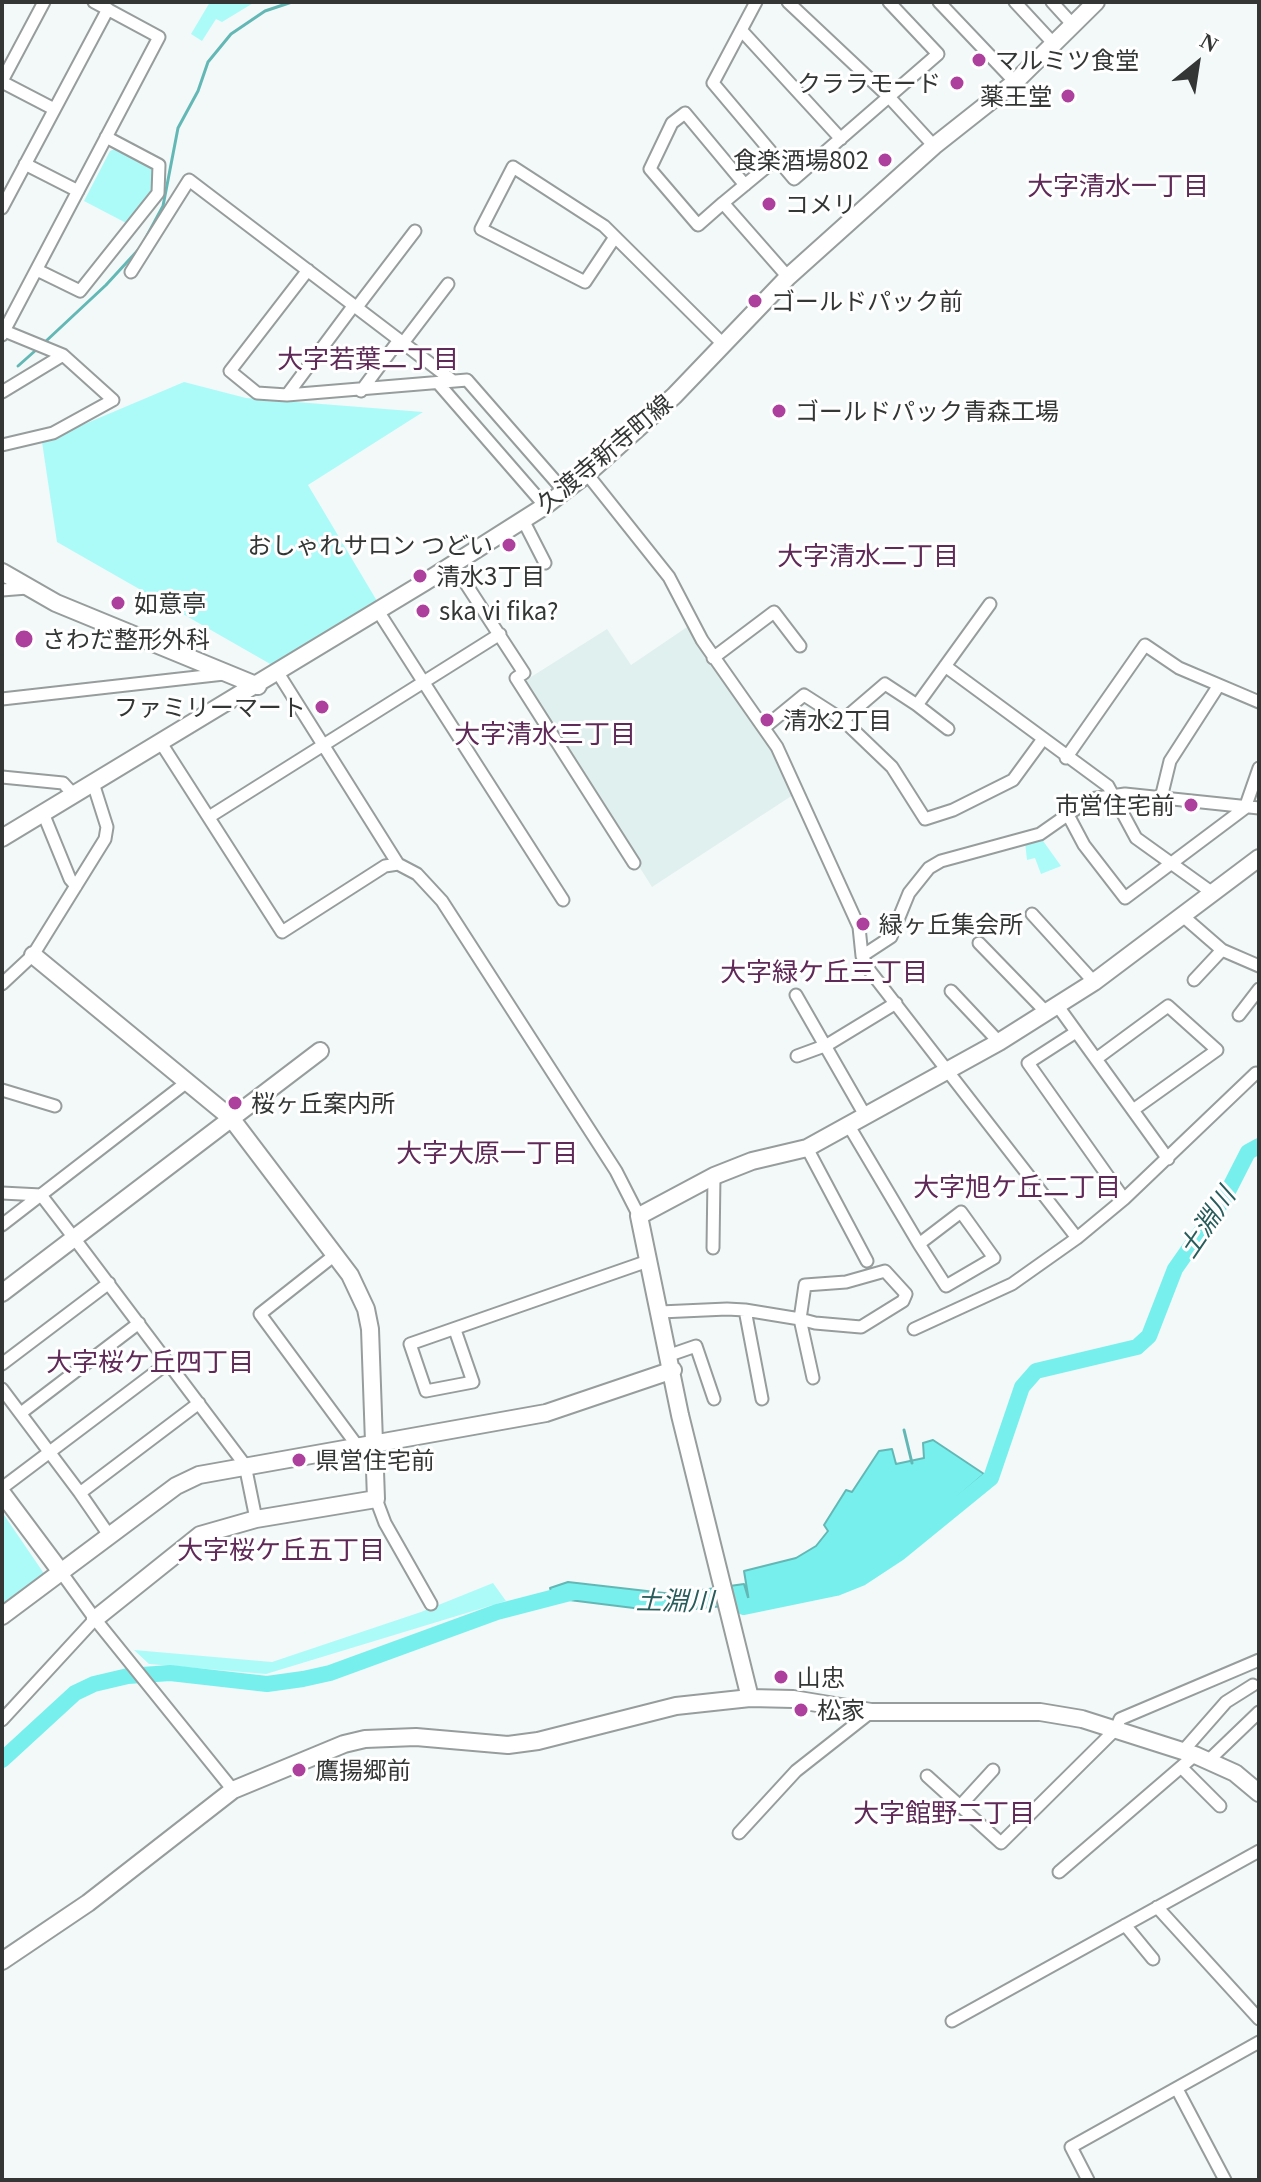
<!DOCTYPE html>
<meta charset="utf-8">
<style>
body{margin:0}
#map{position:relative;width:1261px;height:2182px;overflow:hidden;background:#f3f9f9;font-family:Georgia,serif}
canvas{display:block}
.frame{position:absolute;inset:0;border:4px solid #343636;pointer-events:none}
.north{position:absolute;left:1157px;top:24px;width:80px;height:80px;-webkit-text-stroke:6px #fff;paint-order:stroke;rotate:30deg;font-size:22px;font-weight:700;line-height:32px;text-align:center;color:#343636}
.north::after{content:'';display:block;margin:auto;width:28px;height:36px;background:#343636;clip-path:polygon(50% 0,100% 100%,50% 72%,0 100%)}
</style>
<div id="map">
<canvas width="1261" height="2182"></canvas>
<div class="frame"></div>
<div class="north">N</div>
</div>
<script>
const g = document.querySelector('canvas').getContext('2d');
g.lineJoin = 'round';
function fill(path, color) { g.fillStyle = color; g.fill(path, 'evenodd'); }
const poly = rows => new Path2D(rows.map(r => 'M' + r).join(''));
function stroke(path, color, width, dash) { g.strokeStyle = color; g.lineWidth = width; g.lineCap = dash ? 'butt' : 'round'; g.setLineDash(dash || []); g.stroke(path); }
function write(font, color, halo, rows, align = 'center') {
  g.font = font + ' Georgia,"Noto Sans JP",serif'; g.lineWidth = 6; g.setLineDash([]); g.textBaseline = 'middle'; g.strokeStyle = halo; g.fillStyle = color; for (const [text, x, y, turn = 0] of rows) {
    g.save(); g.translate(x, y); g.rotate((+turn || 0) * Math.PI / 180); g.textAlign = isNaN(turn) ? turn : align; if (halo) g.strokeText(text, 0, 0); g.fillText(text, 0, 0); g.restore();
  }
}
const built = poly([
 [687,627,771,744,793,795,652,887,523,682,607,629,631,665]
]);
const green = poly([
 [210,2,255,2,222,22,216,19,202,41,191,34],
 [117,148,157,169,150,196,130,225,84,201,110,151],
 [184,382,246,398,423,412,308,485,377,601,272,665,57,542,42,442],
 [1041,838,1061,866,1041,874,1035,858,1027,860,1025,842],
 [2,1512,45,1575,2,1609],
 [493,1583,506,1601,266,1674,149,1664,134,1650,272,1662,421,1612]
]);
const water = poly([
 [933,1440,984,1474,881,1563,847,1581,743,1602,752,1606,736,1610,723,1606,666,1612,553,1598,550,1588,568,1582,673,1594,744,1584,749,1601,744,1571,796,1558,816,1546,828,1531,824,1525,846,1490,852,1492,879,1451,892,1449,896,1464,924,1458,923,1443,933,1440]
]);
const stream = poly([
 [143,243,163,206,178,128,198,91,208,62,231,34,265,11,292,2],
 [45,342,106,285,139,249],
 [18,366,36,350],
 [904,1430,912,1463]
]);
const river = poly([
 [731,1602,744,1607,836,1588,861,1578,899,1553,991,1478,1022,1387,1036,1371,1137,1347,1149,1336,1175,1269,1224,1199,1248,1152,1259,1146],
 [2,1760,75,1693,94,1684,128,1676,170,1673,267,1684,303,1679,330,1673,497,1612,574,1592]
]);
const street = poly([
 [756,2,713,83,794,179,938,54,889,2],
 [788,2,889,97,934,146],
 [939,2,1015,82],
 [1015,2,1054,44],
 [1052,2,1073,25],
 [742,31,841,139],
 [2,81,44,2],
 [2,82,54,109],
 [25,164,78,191],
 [745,185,685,113,672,123,650,169,698,225,723,203,775,160],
 [723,203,788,277],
 [2,208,108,9],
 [615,237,585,282,481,229,513,167,604,226,723,344],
 [37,270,80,291,158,193,159,165,106,137],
 [308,270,230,371,257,393,287,395,467,380,564,491],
 [131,272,189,180,453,381],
 [357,307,415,231],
 [2,330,63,355,113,400,53,433,2,445],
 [2,335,159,37,94,2],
 [403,343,448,284],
 [438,383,545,506],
 [361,391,399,340],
 [2,392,63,355],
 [287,395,354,305],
 [587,474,669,577,702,640,777,747,859,927,862,956,870,971,1077,1238,1124,1199,1256,1073],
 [523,520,545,563],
 [453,564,524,673,516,678,634,863],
 [2,590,27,588],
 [378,611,563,900],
 [713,658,774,612,800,646],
 [945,666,1108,786,1136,838,1214,894],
 [278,673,398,864,417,874,442,901,616,1171,639,1216],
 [2,699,224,674],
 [917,705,948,729],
 [843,720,892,767,925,819,953,810,1013,780,1043,739],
 [765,727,804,695,843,720,885,684,917,705,990,604],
 [161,743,282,932,385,866,398,864],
 [1066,758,1145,645,1179,668,1259,702],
 [2,777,63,783,74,795],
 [1161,798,1170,761,1219,685],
 [43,813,70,879,76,886],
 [1067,813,1084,845,1125,898,1245,808,1259,768],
 [209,817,500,634],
 [1032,914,1094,982],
 [1184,917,1222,950,1259,966],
 [979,943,1045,1011],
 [862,956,891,937,909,893,929,868,941,861,1040,834,1090,799,1125,794,1259,808],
 [1194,980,1222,950],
 [2,984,33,955,105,839,107,827,93,783],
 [951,991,999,1042],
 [796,995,866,1117],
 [1057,1005,1168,1159],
 [1239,1015,1259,989],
 [1076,1032,1028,1063,1124,1199],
 [797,1056,827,1045,896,1003],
 [1096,1059,1168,1006,1217,1050,1133,1110],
 [2,1090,55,1106],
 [849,1126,919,1244,946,1286,994,1258,961,1212,919,1244],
 [807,1148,867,1261],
 [2,1193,41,1195,74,1238,245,1465,256,1519],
 [2,1225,187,1082],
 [713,1248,714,1176],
 [336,1254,260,1314,356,1444],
 [745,1310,762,1399],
 [660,1312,727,1309,745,1310,800,1319,815,1323,861,1327,903,1301,906,1294,885,1271,846,1282,805,1285,800,1319,813,1378],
 [914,1329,1012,1284,1077,1238],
 [455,1330,473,1382,426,1391,410,1344,648,1261],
 [670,1355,696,1346,714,1399],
 [2,1364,109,1283],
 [2,1389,80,1493],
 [21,1413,139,1323],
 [2,1488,169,1362],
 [376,1499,385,1523,431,1604],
 [109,1535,80,1493,199,1403],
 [61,1572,95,1619,233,1790],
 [2,1720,95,1619],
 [1183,1751,1226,1702,1253,1685],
 [1208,1761,1259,1712],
 [1181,1767,1220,1806],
 [927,1776,1001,1843,1116,1729,1120,1719,1259,1660],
 [961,1805,993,1770],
 [739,1833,796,1771,871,1712],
 [1059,1872,1195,1755],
 [1157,1907,1259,2019],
 [1125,1925,1153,1959],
 [952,2021,1259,1851],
 [1177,2089,1225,2180],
 [1088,2180,1071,2147,1259,2042]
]);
const secondary = poly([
 [2,572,56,603,258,686],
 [2,838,425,582,545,506,587,474,674,396,788,277,934,146,1015,82,1096,2],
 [33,955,231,1118,350,1275,366,1309,370,1329,376,1499,256,1519,200,1535,95,1619],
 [2,1293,320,1051],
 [2,1493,61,1572],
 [2,1616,176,1486,199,1475,546,1413,673,1370],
 [750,1698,680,1415,639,1216,714,1176,752,1161,807,1148,999,1042,1094,982,1259,858],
 [2,1961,88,1903,233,1790,344,1744,365,1739,416,1737,508,1745,538,1741,676,1706,750,1698,793,1699,871,1712,1040,1712,1082,1719,1195,1755,1235,1773,1259,1793]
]);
const markers = [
 [979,60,8,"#ad3f9d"],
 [957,83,8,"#ad3f9d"],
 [1068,96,8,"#ad3f9d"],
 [885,160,8,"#ad3f9d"],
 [769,204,8,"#ad3f9d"],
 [755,301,8,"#ad3f9d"],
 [779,411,8,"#ad3f9d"],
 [509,545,8,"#ad3f9d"],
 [420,576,8,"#ad3f9d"],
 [118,603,8,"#ad3f9d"],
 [423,611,8,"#ad3f9d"],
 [24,639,10,"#ad3f9d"],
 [322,707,8,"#ad3f9d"],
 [767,720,8,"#ad3f9d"],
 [1191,805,8,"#ad3f9d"],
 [863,924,8,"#ad3f9d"],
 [235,1103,8,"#ad3f9d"],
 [299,1460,8,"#ad3f9d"],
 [781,1677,8,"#ad3f9d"],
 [801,1710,8,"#ad3f9d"],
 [299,1770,8,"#ad3f9d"]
];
const poiNames = [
 ["マルミツ食堂",995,60],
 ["クララモード",941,83,"right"],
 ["薬王堂",1052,96,"right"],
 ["食楽酒場802",869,160,"right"],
 ["コメリ",785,204],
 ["ゴールドパック前",771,301],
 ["ゴールドパック青森工場",795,411],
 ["おしゃれサロン つどい",493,545,"right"],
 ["清水3丁目",436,576],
 ["如意亭",134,603],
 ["ska vi fika?",439,611],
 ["さわだ整形外科",42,639],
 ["ファミリーマート",306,707,"right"],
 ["清水2丁目",783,720],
 ["市営住宅前",1175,805,"right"],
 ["緑ヶ丘集会所",879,924],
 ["桜ヶ丘案内所",251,1103],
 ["県営住宅前",315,1460],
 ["山忠",797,1677],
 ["松家",817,1710],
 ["鷹揚郷前",315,1770]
];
const streetNames = [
 ["久渡寺新寺町線",604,453,-40]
];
const neighbourhoodNames = [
 ["大字清水一丁目",1118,185],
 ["大字若葉二丁目",368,358],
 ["大字清水二丁目",868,555],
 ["大字清水三丁目",545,733],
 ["大字緑ケ丘三丁目",824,971],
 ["大字大原一丁目",487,1152],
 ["大字旭ケ丘二丁目",1017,1186],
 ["大字桜ケ丘四丁目",150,1361],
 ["大字桜ケ丘五丁目",281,1549],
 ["大字館野二丁目",944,1812]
];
const waterNames = [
 ["土淵川",1206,1222,-56],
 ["土淵川",675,1600,1]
];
fill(built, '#e0f0ef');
fill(green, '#acfbf9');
fill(water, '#77f0ed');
stroke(water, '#63b8b6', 2);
stroke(stream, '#63b8b6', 3);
stroke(river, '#77f0ed', 16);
stroke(street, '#979d9c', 15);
stroke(secondary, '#979d9c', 20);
stroke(street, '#fff', 11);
stroke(secondary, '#fff', 16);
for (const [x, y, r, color] of markers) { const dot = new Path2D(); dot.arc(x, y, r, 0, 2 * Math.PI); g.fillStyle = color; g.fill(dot); stroke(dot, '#fff', 3); }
write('24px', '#343636', '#fff', poiNames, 'left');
write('24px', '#343636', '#fff', streetNames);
write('26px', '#602a58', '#fff', neighbourhoodNames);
write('italic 26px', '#295d5c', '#fff', waterNames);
</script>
